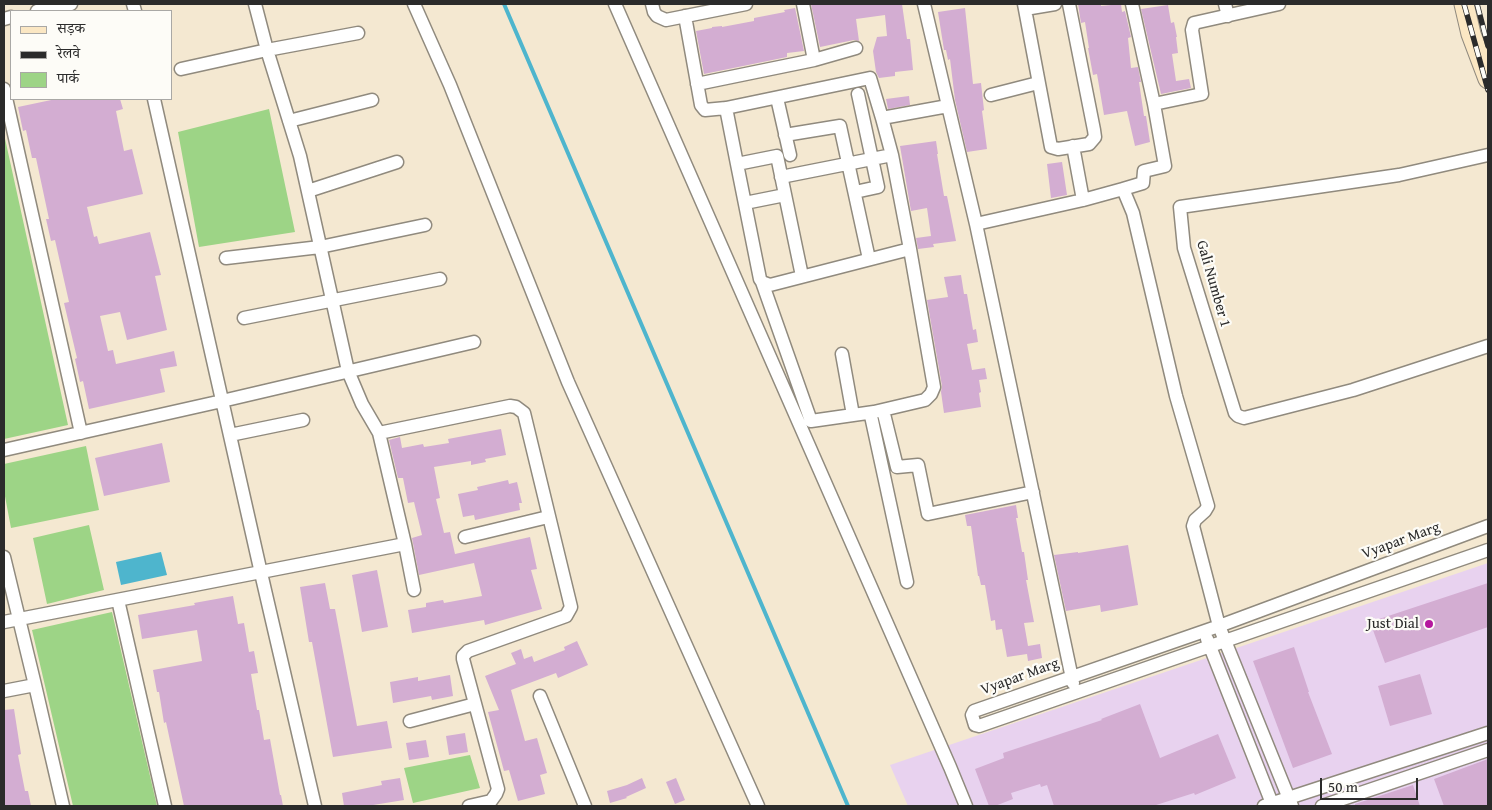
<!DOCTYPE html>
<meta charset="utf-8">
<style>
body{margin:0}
#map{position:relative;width:1492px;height:810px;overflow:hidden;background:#f4e8d1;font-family:"Gentium Book Plus","Noto Serif Devanagari",serif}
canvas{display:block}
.frame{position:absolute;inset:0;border:5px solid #2b2b2b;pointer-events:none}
.legend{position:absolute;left:10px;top:10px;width:162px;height:90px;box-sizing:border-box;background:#fdfcf7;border:1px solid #a9a8a5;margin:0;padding:6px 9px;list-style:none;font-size:15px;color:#2b2b2b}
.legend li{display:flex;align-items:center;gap:10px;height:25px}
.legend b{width:25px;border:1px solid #a9a8a5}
.scale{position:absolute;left:1320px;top:778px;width:98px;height:22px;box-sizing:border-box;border:2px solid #2b2b2b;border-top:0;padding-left:6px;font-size:15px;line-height:18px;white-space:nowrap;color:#2b2b2b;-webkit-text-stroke:4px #fdfcf7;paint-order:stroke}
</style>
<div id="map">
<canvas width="1492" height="810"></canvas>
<div class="frame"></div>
<ul class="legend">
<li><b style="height:6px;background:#fbe7c3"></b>सड़क</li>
<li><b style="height:6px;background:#2b2b2b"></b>रेलवे</li>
<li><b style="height:14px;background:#9dd486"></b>पार्क</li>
</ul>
<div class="scale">50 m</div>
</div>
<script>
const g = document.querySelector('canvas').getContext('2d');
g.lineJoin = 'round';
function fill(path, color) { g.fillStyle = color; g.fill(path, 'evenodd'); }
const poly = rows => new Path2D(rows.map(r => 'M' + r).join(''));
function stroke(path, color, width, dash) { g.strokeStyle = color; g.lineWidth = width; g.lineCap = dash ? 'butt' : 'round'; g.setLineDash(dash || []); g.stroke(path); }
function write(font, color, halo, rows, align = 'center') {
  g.font = font + ' "Gentium Book Plus",serif'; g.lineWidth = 4.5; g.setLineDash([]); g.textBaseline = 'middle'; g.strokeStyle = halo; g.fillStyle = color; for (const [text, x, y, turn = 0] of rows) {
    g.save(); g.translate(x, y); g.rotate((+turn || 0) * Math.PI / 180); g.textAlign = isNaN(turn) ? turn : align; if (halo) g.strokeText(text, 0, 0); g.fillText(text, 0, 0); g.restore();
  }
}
const built = poly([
 [1488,563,1488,806,908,806,890,765]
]);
const green = poly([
 [269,109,295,232,199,247,178,132],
 [4,134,68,425,4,439],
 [86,446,99,510,11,528,4,491,4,464],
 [89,525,104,590,47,604,33,538],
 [112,612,157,806,73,806,32,630],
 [470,755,480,788,413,803,404,768]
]);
const water = poly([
 [161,552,167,575,121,585,116,562]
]);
const stream = poly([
 [504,4,848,806]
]);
const building = poly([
 [811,4,902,4,907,39,910,39,913,70,895,72,895,76,879,78,876,72,873,51,877,37,887,36,885,15,856,19,859,41,854,40,820,47],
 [1078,4,1101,4,1101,6,1121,4,1122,12,1125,11,1131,37,1128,38,1131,68,1138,67,1141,82,1139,82,1144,116,1146,116,1150,142,1135,146,1127,111,1104,115,1097,74,1093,75,1088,48,1089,48,1085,22,1081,23],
 [1168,5,1171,23,1174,22,1177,37,1176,37,1178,53,1172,54,1176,81,1189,79,1191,88,1161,94,1141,9],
 [795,8,804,51,787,53,787,57,704,74,696,31,712,28,712,27,722,26,722,27,754,21,754,18,785,12,784,10],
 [965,8,973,84,981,83,984,110,982,111,987,149,967,152,955,100,950,59,948,60,946,50,944,50,938,12],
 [909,96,910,105,888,109,886,99],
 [56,99,120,99,123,109,116,111,124,151,132,149,143,194,87,207,94,237,97,236,99,244,150,232,161,275,155,276,167,330,127,340,120,312,100,316,108,351,113,350,116,364,174,351,177,366,160,369,165,392,89,409,83,381,80,382,75,359,77,358,64,303,69,302,55,240,51,241,46,219,49,219,36,158,32,158,26,130,23,131,18,107],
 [936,141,938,154,937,154,944,196,947,196,956,241,933,244,934,247,918,249,916,238,931,236,927,208,911,211,900,146],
 [1062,162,1067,195,1051,198,1047,164],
 [961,275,964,294,967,294,973,330,976,329,978,342,967,344,972,370,985,368,987,379,979,380,981,392,979,393,981,407,944,413,941,392,942,386,927,300,948,297,944,277],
 [501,429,506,455,485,459,486,462,471,465,471,461,434,467,440,498,436,499,444,533,450,532,455,554,530,537,537,569,531,570,542,609,485,625,484,620,412,633,408,610,426,607,426,603,443,600,444,603,482,596,474,563,419,575,412,538,422,535,414,502,408,503,403,478,398,478,389,440,400,437,402,448,423,444,424,447,449,443,448,439],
 [162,443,170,482,104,496,95,458],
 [508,480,509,484,517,482,522,503,519,503,520,510,475,520,474,515,463,517,458,494,478,490,477,487],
 [1016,505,1018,518,1016,518,1022,552,1024,552,1028,580,1026,580,1034,622,1024,623,1028,646,1040,644,1042,658,1028,661,1027,654,1007,657,1002,629,996,630,995,620,991,621,985,585,981,585,979,576,978,576,971,526,967,526,965,515],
 [1128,545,1138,605,1101,612,1100,605,1066,611,1054,555,1078,552,1078,553],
 [377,570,388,627,362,632,352,575],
 [325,583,330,609,335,609,357,726,387,721,392,748,333,757,312,642,309,642,300,587],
 [1488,583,1488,627,1385,663,1370,622],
 [233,596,238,624,244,623,249,652,254,651,258,673,251,674,257,710,259,710,264,740,270,739,280,795,281,795,283,806,184,806,166,722,164,723,159,692,157,692,153,670,202,661,197,630,142,639,138,615,195,605,194,603],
 [577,641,588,665,558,678,556,673,511,690,525,741,537,738,547,773,540,775,545,794,518,801,509,770,504,771,488,712,499,710,485,676,516,664,511,653,521,649,524,659,532,656,534,662,565,650,564,647],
 [1294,647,1309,692,1308,692,1332,754,1293,768,1253,661],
 [1420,674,1432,714,1390,726,1378,686],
 [450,675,453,696,432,700,431,696,393,703,390,682,418,677,418,681],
 [1140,704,1160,758,1218,734,1236,778,1195,795,1194,793,1153,806,1054,806,1047,785,1041,787,1040,784,1011,793,1013,799,995,806,989,806,975,769,1004,758,1003,753,1102,720,1101,719],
 [14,709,21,754,18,755,25,791,28,791,31,806,4,806,4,710],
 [465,733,468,752,449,755,446,736],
 [426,740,429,757,409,760,406,743],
 [1488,759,1488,806,1444,806,1434,779],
 [400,778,404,800,367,806,344,806,342,793,382,785,381,781],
 [642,778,646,788,626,797,627,798,610,803,607,791,627,785],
 [676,778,685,800,675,804,666,782],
 [1413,785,1420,806,1355,806,1355,804]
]);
const minor = poly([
 [133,4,135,11],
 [255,4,267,50,300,156,348,371,362,404,379,433,510,406,516,407,524,413,571,607,566,616,468,651,463,656,463,659,498,789,496,794,491,801,469,806],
 [414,4,450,85,568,382,758,806],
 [615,4,950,767,966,806],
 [652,4,654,12,657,16,666,20,746,4],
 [803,4,814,60],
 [924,4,976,224,1073,683],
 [1024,4,1051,147,1058,149,1089,144,1095,137,1094,130,1069,4],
 [1225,4,1228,16],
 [1025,9,1055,4],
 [37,11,71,4],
 [685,16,701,105,705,110,726,108,870,78,882,118,892,155,910,249,934,387,931,394,925,400,874,412,871,416,907,582],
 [4,19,11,17],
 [181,69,267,50,358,33],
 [697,84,814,60,856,48],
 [4,89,81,433],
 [991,95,1038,83],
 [777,98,790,155],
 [154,99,261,573,315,806],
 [1154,104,1202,94,1192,30,1194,23,1279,4],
 [726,108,737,164,777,156,802,276],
 [882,118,948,106],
 [289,121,372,100],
 [785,135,840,126,869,259],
 [1073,146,1083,200],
 [1488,155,1399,175,1180,207,1184,248,1235,413,1238,416,1244,418,1353,390,1488,346],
 [737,164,760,279,762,282,770,285,910,249],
 [781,177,892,155],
 [1123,189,1143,183,1144,171,1165,166,1154,104,1132,4],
 [308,191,397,162],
 [855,192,878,187,858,94],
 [745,203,785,195],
 [976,224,1083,200,1123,189,1133,213,1176,396,1208,506,1205,511,1195,520,1193,526,1219,626,1292,806],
 [226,258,320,247,425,225],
 [762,282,811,421,874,412],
 [244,318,440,279],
 [842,354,853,415],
 [883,410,897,467,918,465,928,514,1033,492],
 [379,433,405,544,414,590],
 [230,435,303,420],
 [4,450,222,401,474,342],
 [1488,526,1219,626,974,711,972,715,975,725,979,726,1488,550],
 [465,537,548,517],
 [4,557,35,685,63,806],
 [118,600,165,806],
 [4,622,405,544],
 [1207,639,1273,806],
 [4,691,35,685],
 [540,696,585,806],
 [410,721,475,704],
 [1264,806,1488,733],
 [1322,806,1488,750]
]);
const secondary = poly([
 [1464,4,1471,34,1488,79]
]);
const rail = poly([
 [1464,4,1488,90],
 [1477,4,1488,46]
]);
const markers = [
 [1429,624,5,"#b5179e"]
];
const streetNames = [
 ["Gali Number 1",1213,284,74],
 ["Vyapar Marg",1401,541,-20],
 ["Vyapar Marg",1020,677,-20]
];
const poiNames = [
 ["Just Dial",1419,624]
];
fill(built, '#e8d2ef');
fill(green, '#9dd486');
fill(water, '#4eb5cd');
stroke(stream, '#4eb5cd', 4);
fill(building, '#d3add2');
stroke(minor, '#908a7e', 15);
stroke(secondary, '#908a7e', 21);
stroke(minor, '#fff', 12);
stroke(secondary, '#fbe7c3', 19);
stroke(rail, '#2b2b2b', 5.5);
stroke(rail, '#fdfcf7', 4, [11]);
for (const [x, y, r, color] of markers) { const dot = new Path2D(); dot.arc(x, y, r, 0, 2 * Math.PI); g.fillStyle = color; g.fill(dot); stroke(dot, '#fdfcf7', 2); }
write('15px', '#2b2b2b', '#fdfcf7', streetNames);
write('15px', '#2b2b2b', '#fdfcf7', poiNames, 'right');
</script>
